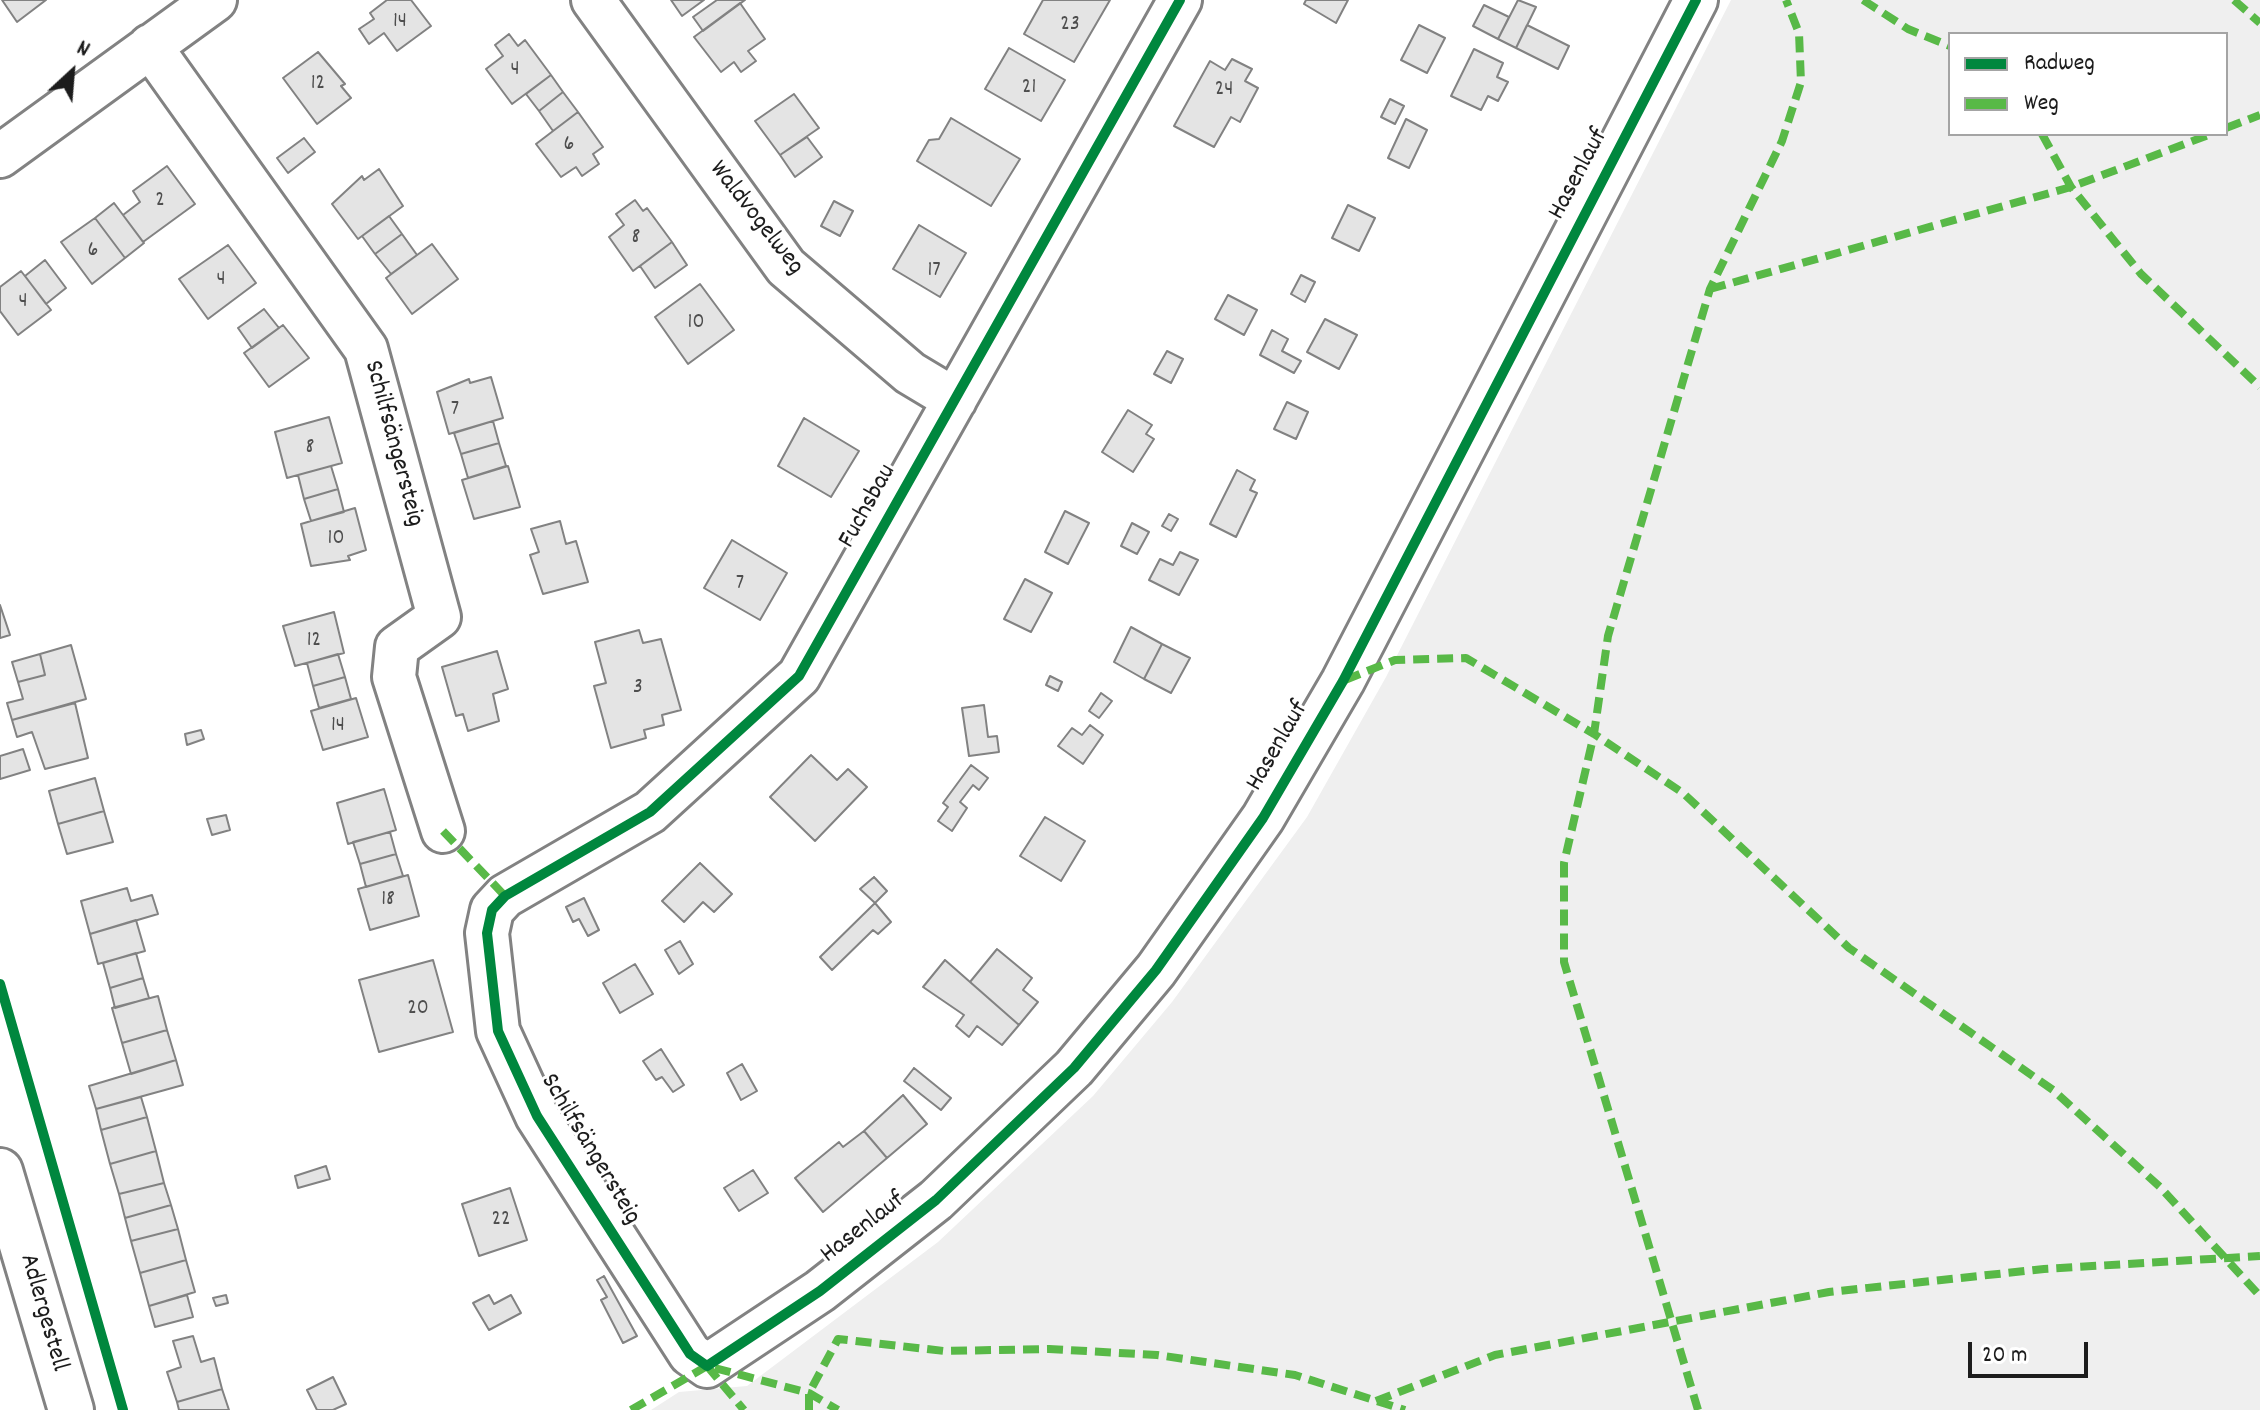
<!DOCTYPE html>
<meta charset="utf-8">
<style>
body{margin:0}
#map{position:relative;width:2260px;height:1410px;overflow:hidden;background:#fff;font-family:Dekko,sans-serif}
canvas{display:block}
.legend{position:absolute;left:1948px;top:32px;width:280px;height:104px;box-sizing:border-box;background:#fff;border:2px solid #a4a4a4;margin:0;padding:10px 14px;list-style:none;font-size:24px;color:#1c1c1c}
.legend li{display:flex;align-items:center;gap:16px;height:40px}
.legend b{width:40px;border:2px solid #a4a4a4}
.north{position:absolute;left:32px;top:32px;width:80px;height:80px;-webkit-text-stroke:6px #fff;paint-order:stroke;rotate:26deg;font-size:22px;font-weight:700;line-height:32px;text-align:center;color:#1c1c1c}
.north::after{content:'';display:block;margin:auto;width:28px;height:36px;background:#1c1c1c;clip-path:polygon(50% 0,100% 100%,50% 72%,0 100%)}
.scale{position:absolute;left:1968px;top:1342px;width:120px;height:36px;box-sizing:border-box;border:4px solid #1c1c1c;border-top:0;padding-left:10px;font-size:24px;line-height:28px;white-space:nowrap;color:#1c1c1c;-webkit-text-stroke:6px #fff;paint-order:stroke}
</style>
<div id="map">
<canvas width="2260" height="1410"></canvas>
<ul class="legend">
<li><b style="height:10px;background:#00873e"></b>Radweg</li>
<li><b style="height:10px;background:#58b947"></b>Weg</li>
</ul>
<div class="north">N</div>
<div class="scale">20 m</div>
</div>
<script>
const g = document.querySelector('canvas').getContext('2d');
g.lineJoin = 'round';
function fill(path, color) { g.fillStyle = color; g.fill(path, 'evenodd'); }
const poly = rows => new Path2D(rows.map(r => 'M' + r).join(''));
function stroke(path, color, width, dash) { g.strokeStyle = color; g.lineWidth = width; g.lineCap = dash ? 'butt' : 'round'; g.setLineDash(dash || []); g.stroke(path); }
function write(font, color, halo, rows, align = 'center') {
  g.font = font + ' Dekko,sans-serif'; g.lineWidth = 6; g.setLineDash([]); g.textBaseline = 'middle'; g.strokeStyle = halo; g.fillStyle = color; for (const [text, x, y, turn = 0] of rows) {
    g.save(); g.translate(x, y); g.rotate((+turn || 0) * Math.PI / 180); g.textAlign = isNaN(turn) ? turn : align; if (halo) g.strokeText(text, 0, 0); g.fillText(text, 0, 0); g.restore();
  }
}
const green = poly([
 [1731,0,2260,0,2260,1410,651,1410,679,1392,747,1386,938,1242,1093,1096,1172,1002,1307,817,1386,677],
 [1950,34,2226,34,2226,134,1950,134]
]);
const building = poly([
 [2,0,46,0,17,22,2,0],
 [387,0,411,0,431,26,397,51,384,33,369,44,359,29,374,19,370,13,387,0],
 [671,0,704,0,682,16,671,0],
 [717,0,745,0,703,31,693,17,717,0],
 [1043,0,1110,0,1074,62,1024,34,1043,0],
 [1306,0,1348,0,1336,23,1304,4,1306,0],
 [1518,0,1536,7,1516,48,1498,39,1518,0],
 [740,3,765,39,748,51,756,61,741,72,734,62,721,72,694,37,740,3],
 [1484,5,1509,17,1498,39,1473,26,1484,5],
 [1419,25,1445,38,1427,73,1401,60,1419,25],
 [1527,25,1569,46,1558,69,1516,48,1527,25],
 [509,34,518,46,525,40,551,75,512,104,486,69,503,56,495,45,509,34],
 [1009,48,1065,80,1041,121,985,89,1009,48],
 [1474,49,1503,63,1497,77,1508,82,1498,101,1488,96,1481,110,1451,96,1474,49],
 [318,52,345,84,341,86,351,98,317,124,283,78,318,52],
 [1232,59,1252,69,1245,81,1258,88,1240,122,1231,117,1214,147,1174,126,1210,61,1225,70,1232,59],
 [551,75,563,92,539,111,526,94,551,75],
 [563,92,578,112,553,131,539,111,563,92],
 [794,94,819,128,780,155,755,121,794,94],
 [1390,99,1404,106,1395,124,1381,117,1390,99],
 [578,112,603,147,593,154,599,164,582,176,576,167,561,177,536,144,578,112],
 [951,118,1020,159,991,206,917,161,929,140,939,139,951,118],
 [1406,119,1427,130,1409,168,1388,158,1406,119],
 [807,137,822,157,795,177,780,155,807,137],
 [304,138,315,152,288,173,277,158,304,138],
 [167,166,195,204,143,242,123,215,140,202,133,191,167,166],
 [379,169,403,206,358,239,332,204,362,176,364,180,379,169],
 [635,200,643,211,647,208,672,242,633,271,609,237,624,225,616,214,635,200],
 [834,201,853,211,840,236,821,226,834,201],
 [114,203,144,243,125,258,95,218,114,203],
 [1348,205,1375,218,1359,251,1332,238,1348,205],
 [389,216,402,234,375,254,362,236,389,216],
 [95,218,125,258,92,284,61,242,95,218],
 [919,225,966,253,940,297,893,269,919,225],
 [402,234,417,255,391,274,375,254,402,234],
 [672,242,687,265,655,288,640,266,672,242],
 [432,244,458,279,412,314,386,278,432,244],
 [228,245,256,283,208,319,179,279,228,245],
 [45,260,66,288,46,304,25,276,45,260],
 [21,271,51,310,18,335,0,311,0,287,21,271],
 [1301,275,1315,282,1305,302,1291,294,1301,275],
 [700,284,734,330,688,364,655,317,700,284],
 [1228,295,1257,310,1244,335,1215,319,1228,295],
 [264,309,279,328,252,348,238,328,264,309],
 [1325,319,1357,335,1339,369,1307,352,1325,319],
 [283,325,309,358,269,387,244,353,283,325],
 [1272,330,1288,339,1282,351,1301,361,1294,373,1260,355,1272,330],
 [1167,351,1183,359,1171,383,1154,374,1167,351],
 [491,377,503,418,449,434,437,392,469,379,470,383,491,377],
 [1287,402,1308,412,1296,439,1274,429,1287,402],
 [1128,410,1152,425,1146,434,1154,439,1133,472,1102,452,1128,410],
 [329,417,342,463,287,478,275,432,329,417],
 [804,418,859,451,831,497,778,466,804,418],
 [493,421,499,443,461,454,454,433,493,421],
 [499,443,506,466,468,478,461,454,499,443],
 [331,466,338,489,304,499,298,475,331,466],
 [508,466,520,507,474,519,462,480,508,466],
 [1237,470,1255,480,1250,490,1257,493,1236,537,1210,524,1237,470],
 [338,489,344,512,311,521,304,499,338,489],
 [355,508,366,550,348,556,350,560,311,566,301,524,355,508],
 [1065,511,1089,523,1068,564,1045,552,1065,511],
 [1169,514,1178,519,1171,531,1162,526,1169,514],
 [560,521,566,544,576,541,588,582,543,594,530,555,539,552,531,529,560,521],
 [1132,523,1149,532,1137,554,1121,546,1132,523],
 [732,540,787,573,760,620,704,588,732,540],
 [1180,552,1198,560,1179,595,1149,580,1160,559,1173,565,1180,552],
 [1025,579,1052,593,1031,632,1004,619,1025,579],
 [0,605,10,635,0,638,0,605],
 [334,612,344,653,295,666,283,626,334,612],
 [1131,627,1162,644,1144,679,1114,662,1131,627],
 [639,630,643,643,661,639,681,710,662,715,664,725,644,730,646,738,611,748,594,686,606,683,595,642,639,630],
 [1162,644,1190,658,1171,693,1144,679,1162,644],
 [71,645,86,699,12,720,7,703,23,699,18,682,45,675,40,654,71,645],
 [497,651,508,689,493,694,499,721,468,731,463,714,456,716,442,667,497,651],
 [40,654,45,675,18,682,12,662,40,654],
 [338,654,345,677,313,686,307,663,338,654],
 [1050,676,1062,682,1058,691,1046,685,1050,676],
 [345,677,351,699,319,708,313,686,345,677],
 [1101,693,1112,701,1099,718,1089,711,1101,693],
 [356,698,368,737,323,750,311,711,356,698],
 [75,703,88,758,45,769,32,732,17,737,12,720,75,703],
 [984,705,988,737,997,736,999,752,969,756,962,708,984,705],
 [1090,725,1103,735,1083,764,1058,746,1072,728,1082,735,1090,725],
 [201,730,204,739,187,745,185,734,201,730],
 [23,749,30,770,0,779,0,756,23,749],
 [811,755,837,780,848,769,867,787,815,841,770,797,811,755],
 [971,765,988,778,979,790,973,785,960,802,967,808,952,831,938,821,948,807,943,803,971,765],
 [95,778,104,811,58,824,49,791,95,778],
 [384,789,396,830,348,844,337,803,384,789],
 [104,811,113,842,67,854,58,824,104,811],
 [226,815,230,830,212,835,207,819,226,815],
 [1045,817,1085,841,1061,881,1020,856,1045,817],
 [390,832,396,854,360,864,353,842,390,832],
 [396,854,403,876,366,887,360,864,396,854],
 [700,863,732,894,714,912,703,902,684,922,662,901,700,863],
 [408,875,419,916,370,930,358,889,408,875],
 [874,877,887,891,875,903,860,889,874,877],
 [127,888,131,901,152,895,158,914,90,934,81,901,127,888],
 [584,898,599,930,588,936,579,919,573,922,566,907,584,898],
 [875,903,891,922,878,934,873,930,832,970,820,957,875,903],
 [136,920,145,951,98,964,90,934,136,920],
 [680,941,693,964,679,974,665,950,680,941],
 [997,949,1032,978,1023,990,1038,1002,1019,1025,970,982,997,949],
 [136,953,143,978,110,988,103,963,136,953],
 [433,960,453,1032,379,1052,359,980,433,960],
 [945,960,1019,1025,1002,1045,977,1026,969,1037,956,1026,964,1015,923,987,945,960],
 [635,964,653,994,620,1013,603,983,635,964],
 [143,978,149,998,115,1008,110,988,143,978],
 [158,996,167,1030,122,1043,112,1008,158,996],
 [167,1030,176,1060,131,1074,122,1043,167,1030],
 [661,1049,684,1085,673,1092,662,1077,656,1080,643,1061,661,1049],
 [176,1060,183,1085,96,1109,89,1086,176,1060],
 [742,1064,757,1091,741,1100,727,1073,742,1064],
 [914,1068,951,1098,941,1110,904,1081,914,1068],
 [903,1095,927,1124,887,1158,864,1131,903,1095],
 [141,1097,147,1117,101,1130,96,1109,141,1097],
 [147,1117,156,1151,110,1164,101,1130,147,1117],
 [864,1131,887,1158,823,1212,795,1178,839,1142,843,1147,864,1131],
 [156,1151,164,1183,119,1194,110,1164,156,1151],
 [326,1166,330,1179,298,1188,295,1176,326,1166],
 [753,1170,768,1193,739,1211,724,1188,753,1170],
 [164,1183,171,1205,125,1218,119,1194,164,1183],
 [510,1188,527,1240,479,1256,462,1204,510,1188],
 [171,1205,178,1229,131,1241,125,1218,171,1205],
 [178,1229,186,1260,140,1273,131,1241,178,1229],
 [186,1260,195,1292,149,1306,140,1273,186,1260],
 [604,1276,637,1336,623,1343,601,1300,607,1297,597,1280,604,1276],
 [187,1295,193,1317,155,1327,149,1306,187,1295],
 [226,1295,228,1303,216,1306,213,1298,226,1295],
 [489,1295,494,1304,511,1295,521,1313,489,1330,473,1303,489,1295],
 [193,1336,201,1362,214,1358,222,1389,177,1402,167,1372,181,1367,173,1341,193,1336],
 [333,1377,346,1404,333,1410,317,1410,307,1390,333,1377],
 [222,1389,229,1410,179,1410,177,1402,222,1389]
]);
const street = poly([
 [593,0,786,267,910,373,955,400],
 [1180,0,799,676,650,812,505,896,492,910,487,933,498,1031,537,1116,690,1354,707,1366,820,1291,936,1200,1074,1068,1156,970,1263,818,1343,681,1696,0],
 [150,46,366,349,439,617,397,647,394,677,443,831],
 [0,156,215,0]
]);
const primary = poly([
 [0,1171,71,1410]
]);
const quiet = poly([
 [1863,0,1908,29,1950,46],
 [2234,0,2260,23],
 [2226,128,2260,115],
 [2042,134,2071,187,2141,274,2260,387],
 [1710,289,2071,187,2211,134],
 [1345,680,1395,660,1466,658,1594,734,1683,793,1849,948,2053,1090,2160,1187,2260,1296],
 [443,831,505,896],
 [707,1366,744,1410],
 [1376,1401,1495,1355,1829,1292,2044,1269,2260,1256],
 [631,1410,707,1366,809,1393,838,1410],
 [809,1410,809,1393,838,1339,944,1351,1049,1349,1157,1355,1295,1375,1405,1410],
 [1698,1410,1564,962,1564,863,1594,734,1608,636,1710,289,1782,141,1801,82,1799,33,1786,0]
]);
const cycleway = poly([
 [1180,0,799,676,650,812,505,896,492,910,487,933,498,1031,537,1116,690,1354,707,1366,820,1291,936,1200,1074,1068,1156,970,1263,818,1343,681,1696,0],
 [0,984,123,1410]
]);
const numberNames = [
 ["14",400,23],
 ["23",1070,26],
 ["4",515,71],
 ["12",318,85],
 ["21",1029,89],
 ["24",1224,91],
 ["6",569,146],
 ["2",160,202],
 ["8",636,239],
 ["6",93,252],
 ["17",934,272],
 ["4",221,281],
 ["4",23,303],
 ["10",696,324],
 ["7",455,411],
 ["8",310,449],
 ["10",336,540],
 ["7",740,585],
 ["12",314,642],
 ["3",638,689],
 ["14",338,727],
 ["18",388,901],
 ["20",418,1010],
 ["22",501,1221]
];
const streetNames = [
 ["Hasenlauf",1580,175,-62],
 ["Waldvogelweg",755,219,52],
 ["Schilfsängersteig",392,444,75],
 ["Fuchsbau",869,507,-61],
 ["Hasenlauf",1279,747,-60],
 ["Schilfsängersteig",589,1150,59],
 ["Hasenlauf",864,1229,-38],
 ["Adlergestell",42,1313,74]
];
fill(green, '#efefef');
fill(building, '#e4e4e4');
stroke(building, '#828282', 2);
stroke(street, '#828282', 48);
stroke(primary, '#828282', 50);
stroke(street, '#fff', 42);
stroke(primary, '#fff', 44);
stroke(quiet, '#58b947', 8, [16, 8]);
stroke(cycleway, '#00873e', 10);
write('22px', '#4e4e4e', null, numberNames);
write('26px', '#1c1c1c', '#fff', streetNames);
</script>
